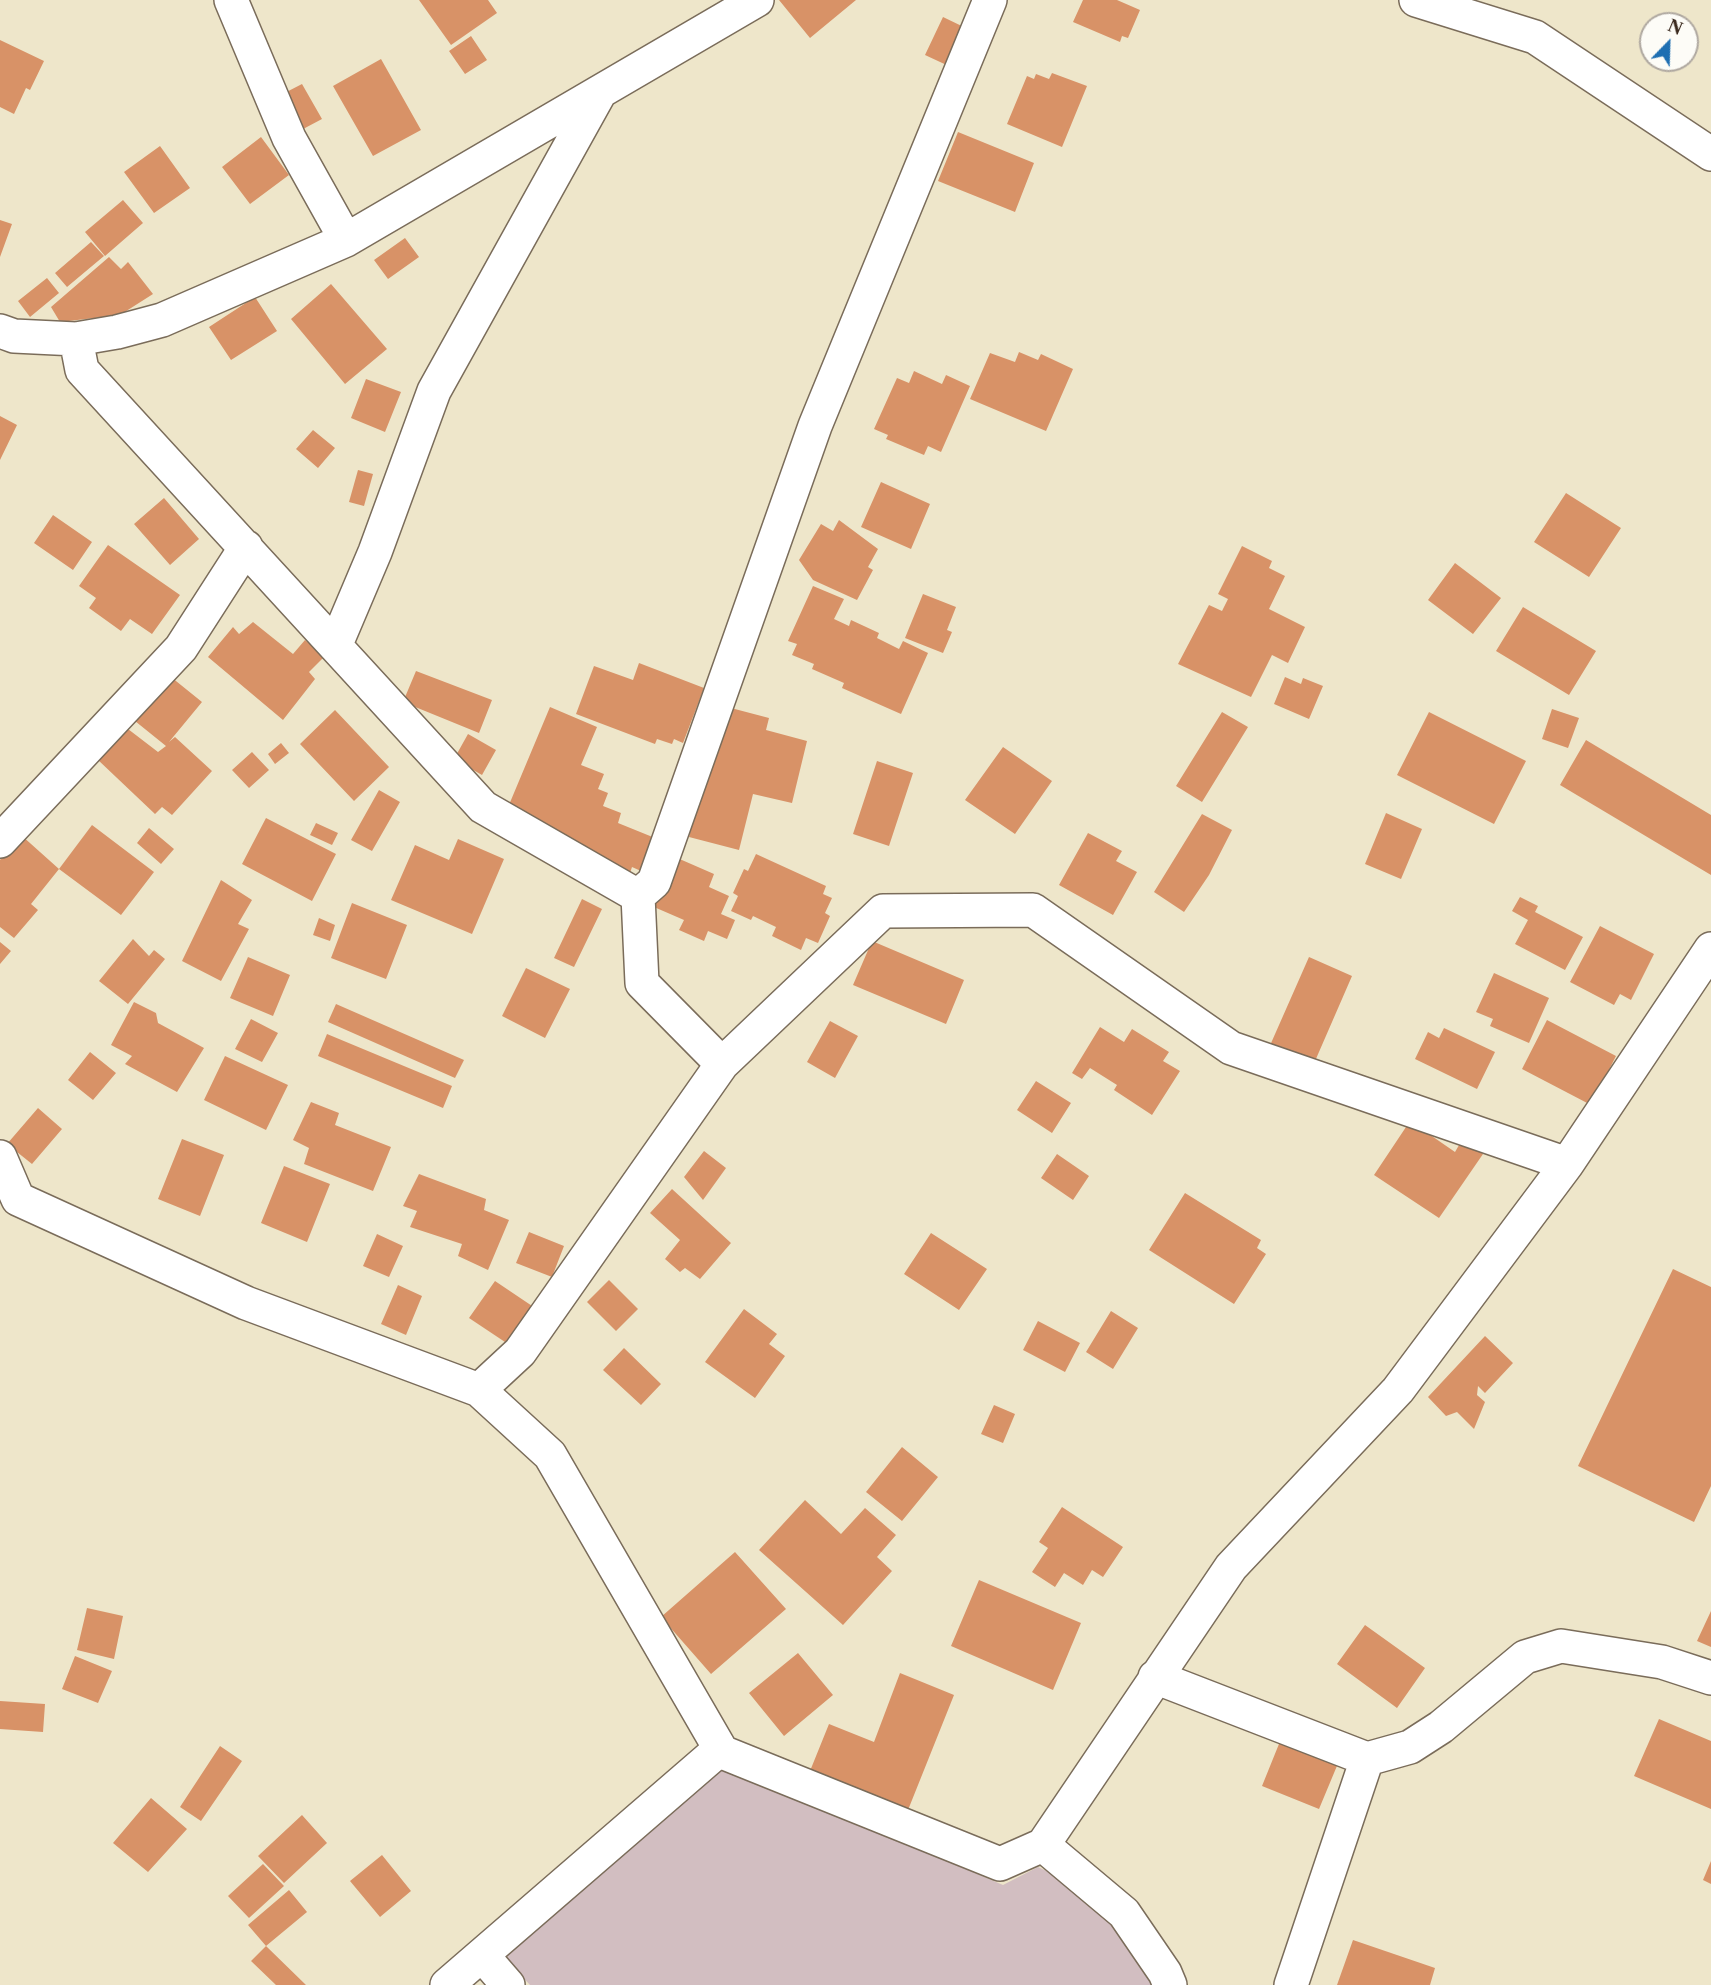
<!DOCTYPE html>
<style>
body{margin:0}
#map{position:relative;width:1711px;height:1985px;overflow:hidden;background:#eee6ca;font-family:"Libre Caslon Text",serif}
canvas{display:block}
.north{position:absolute;left:1639px;top:12px;width:60px;height:60px;box-sizing:border-box;background:#fdfcf7;border:2px solid #afa8a0;border-radius:50%;rotate:23deg;font-size:16px;font-weight:700;line-height:24px;text-align:center;color:#3b2a1e}
.north::after{content:'';display:block;margin:auto;width:21px;height:27px;background:#1f6fb2;clip-path:polygon(50% 0,100% 100%,50% 72%,0 100%)}
</style>
<div id="map">
<canvas width="1711" height="1985"></canvas>
<div class="north">N</div>
</div>
<script>
const g = document.querySelector('canvas').getContext('2d');
g.lineJoin = 'round';
function fill(path, color) { g.fillStyle = color; g.fill(path, 'evenodd'); }
const poly = rows => new Path2D(rows.map(r => 'M' + r).join(''));
function stroke(path, color, width, dash) { g.strokeStyle = color; g.lineWidth = width; g.lineCap = dash ? 'butt' : 'round'; g.setLineDash(dash || []); g.stroke(path); }
const industrial = poly([
 [725,1766,1003,1885,1038,1867,1066,1880,1113,1923,1154,1985,530,1985,505,1958]
]);
const building = poly([
 [419,0,488,0,497,13,451,45],
 [779,0,856,0,810,38],
 [1083,0,1117,0,1140,10,1128,38,1122,36,1120,42,1073,22],
 [943,17,970,30,953,68,925,55],
 [471,36,487,60,465,74,449,51],
 [0,40,44,61,30,90,26,88,14,114,0,107],
 [381,59,421,130,373,156,333,86],
 [1052,73,1087,86,1062,147,1007,124,1027,76,1034,79,1036,74,1049,79],
 [302,84,322,119,288,137,269,101],
 [958,132,1034,163,1015,212,938,181],
 [261,137,289,175,250,204,222,167],
 [160,146,190,188,154,213,124,172],
 [123,200,143,223,105,256,85,232],
 [0,220,12,224,0,257],
 [405,238,419,257,388,279,374,260],
 [91,242,104,256,67,287,55,273],
 [109,257,121,269,128,262,153,294,120,315,60,322,51,307],
 [47,278,59,293,30,317,18,301],
 [331,284,387,349,345,384,291,319],
 [255,297,277,331,231,360,209,327],
 [1019,352,1038,360,1041,354,1073,369,1046,431,970,399,990,353,1015,362],
 [914,371,942,384,946,375,970,386,941,452,928,446,924,455,886,439,888,435,874,429,897,378,909,383],
 [366,379,401,392,385,432,351,418],
 [0,416,17,425,0,460],
 [313,430,335,448,318,468,296,449],
 [358,470,373,474,364,506,349,502],
 [881,482,930,504,911,549,861,527],
 [1566,493,1621,528,1589,577,1534,542],
 [164,498,199,539,170,565,134,524],
 [53,515,92,542,73,570,34,543],
 [839,520,878,549,868,567,873,570,857,600,813,580,799,560,821,524,833,531],
 [108,545,180,595,152,634,130,619,121,631,89,608,96,598,79,586],
 [1242,546,1272,561,1269,568,1285,576,1269,609,1305,627,1288,663,1272,655,1251,697,1178,664,1209,605,1222,611,1228,599,1218,594],
 [1455,563,1501,598,1473,634,1428,600],
 [813,586,844,599,834,619,849,626,851,620,879,633,877,638,899,649,903,641,928,653,901,714,842,688,844,683,812,669,814,664,792,655,797,644,788,641],
 [923,594,956,607,947,630,952,632,943,653,905,638],
 [1523,607,1596,651,1569,695,1496,651],
 [253,622,293,654,305,640,325,656,309,672,315,679,283,720,208,657,233,627,239,634],
 [639,663,704,688,683,743,674,739,672,744,657,739,655,744,576,714,594,666,633,680],
 [416,671,492,700,479,733,403,702],
 [171,677,202,702,169,742,175,737,212,771,172,815,162,807,155,814,97,759,128,729,158,752,166,746,135,721],
 [1285,677,1301,684,1303,678,1323,686,1309,719,1274,704],
 [550,707,597,727,581,765,604,774,598,789,608,793,603,806,621,813,618,823,655,838,641,871,632,867,630,873,506,812],
 [731,708,769,718,766,730,807,741,792,803,753,794,739,850,689,837,718,719],
 [1552,709,1579,718,1568,748,1542,739],
 [335,710,389,767,354,801,300,744],
 [1222,712,1248,727,1202,802,1176,786],
 [1429,712,1526,761,1494,824,1397,775],
 [468,734,496,750,482,775,454,759],
 [1586,740,1711,815,1711,875,1560,785],
 [281,743,289,753,275,764,268,754],
 [1003,747,1052,781,1015,834,965,800],
 [252,752,269,770,249,788,232,770],
 [877,761,913,773,889,846,853,834],
 [379,790,400,802,372,851,351,840],
 [1386,813,1422,829,1401,879,1365,864],
 [1202,814,1232,830,1209,875,1184,912,1154,892],
 [266,818,336,854,312,901,242,864],
 [316,823,338,833,332,845,310,835],
 [92,825,154,872,121,915,59,869,31,904,38,910,14,938,0,927,0,860,21,835,59,869],
 [149,828,174,849,161,864,137,843],
 [1088,833,1122,851,1116,861,1137,872,1113,915,1059,885],
 [458,839,504,859,472,934,391,900,415,845,449,860],
 [756,854,826,886,823,894,832,898,825,913,830,916,818,943,806,938,801,950,772,936,776,927,753,916,751,920,731,911,738,896,733,893,744,869,748,871],
 [675,857,714,874,709,887,729,896,721,914,735,920,727,939,708,931,704,941,679,930,684,920,654,907],
 [221,880,252,900,238,924,249,929,221,981,182,961],
 [1520,897,1538,906,1535,912,1583,937,1565,970,1515,944,1528,920,1512,911],
 [582,899,602,909,574,967,554,958],
 [352,903,407,925,386,979,331,958],
 [319,918,335,925,330,941,313,935],
 [1600,926,1654,954,1631,1000,1620,994,1614,1005,1570,982],
 [133,939,149,956,154,950,165,959,128,1004,99,981],
 [872,941,964,980,946,1024,853,985],
 [0,942,11,951,0,964],
 [248,957,290,975,273,1016,230,998],
 [1309,957,1352,976,1312,1068,1268,1050],
 [526,968,570,989,545,1038,502,1016],
 [1494,973,1549,998,1529,1043,1490,1026,1493,1019,1476,1012],
 [134,1002,156,1013,158,1023,204,1048,177,1092,125,1064,132,1056,111,1045],
 [336,1004,464,1060,455,1078,328,1022],
 [251,1019,278,1033,262,1062,235,1049],
 [1547,1020,1616,1056,1591,1105,1522,1069],
 [830,1021,858,1036,835,1078,807,1062],
 [1100,1027,1124,1042,1132,1029,1169,1052,1163,1061,1180,1071,1152,1115,1114,1090,1117,1085,1090,1068,1082,1079,1072,1073],
 [1444,1028,1495,1052,1477,1089,1415,1059,1428,1032,1439,1038],
 [327,1034,452,1086,443,1108,318,1056],
 [90,1052,116,1073,93,1100,68,1080],
 [225,1056,288,1085,266,1130,204,1100],
 [1036,1081,1071,1103,1052,1133,1017,1110],
 [311,1102,339,1113,335,1125,391,1147,373,1191,304,1164,309,1148,293,1140],
 [38,1108,62,1129,32,1164,7,1144],
 [1410,1121,1455,1152,1462,1140,1483,1154,1439,1218,1374,1175],
 [182,1139,224,1155,200,1216,158,1199],
 [704,1151,726,1168,703,1200,684,1177],
 [1057,1154,1089,1176,1073,1200,1041,1178],
 [284,1166,330,1184,307,1242,261,1223],
 [419,1174,486,1199,484,1210,509,1220,488,1270,458,1256,462,1244,410,1227,417,1211,403,1206],
 [672,1189,731,1243,700,1279,685,1268,680,1272,665,1259,680,1240,650,1213],
 [1185,1193,1261,1240,1257,1248,1266,1254,1234,1304,1149,1250],
 [529,1232,564,1246,552,1277,516,1263],
 [931,1233,987,1269,959,1310,904,1274],
 [377,1234,403,1246,389,1277,363,1266],
 [1673,1269,1711,1287,1711,1486,1694,1522,1578,1466],
 [609,1280,638,1309,616,1331,587,1302],
 [495,1281,544,1314,520,1352,469,1318],
 [398,1285,422,1296,406,1335,381,1324],
 [744,1309,777,1334,769,1344,785,1356,755,1398,705,1362],
 [1111,1311,1138,1328,1113,1369,1086,1352],
 [1038,1321,1080,1343,1065,1372,1023,1350],
 [1485,1336,1513,1363,1485,1393,1478,1386,1477,1395,1485,1402,1474,1429,1457,1412,1446,1416,1428,1397],
 [624,1348,661,1384,641,1405,603,1370],
 [994,1405,1015,1414,1003,1443,981,1434],
 [902,1447,938,1477,902,1521,866,1492],
 [805,1500,841,1534,865,1508,896,1535,877,1557,892,1571,843,1625,759,1550],
 [1062,1507,1123,1547,1103,1577,1092,1570,1083,1585,1064,1573,1055,1587,1032,1572,1048,1548,1039,1542],
 [735,1552,786,1609,711,1674,661,1617],
 [979,1580,1081,1623,1053,1690,951,1646],
 [87,1608,123,1616,114,1659,77,1650],
 [1711,1611,1711,1647,1697,1641],
 [1365,1625,1425,1668,1397,1708,1337,1664],
 [798,1653,833,1695,784,1736,749,1693],
 [75,1656,112,1671,98,1703,62,1689],
 [900,1673,954,1695,908,1810,810,1771,829,1724,874,1742],
 [0,1701,45,1704,43,1732,0,1729],
 [1659,1719,1711,1741,1711,1809,1634,1776],
 [1281,1739,1339,1761,1319,1809,1262,1786],
 [220,1746,242,1761,201,1821,180,1807],
 [151,1798,187,1829,148,1872,113,1843],
 [302,1815,327,1843,284,1883,258,1856],
 [382,1855,411,1891,380,1917,350,1881],
 [1711,1861,1711,1884,1703,1880],
 [263,1864,284,1886,249,1918,228,1896],
 [289,1890,307,1912,266,1946,248,1925],
 [1353,1940,1435,1968,1430,1985,1337,1985],
 [266,1946,306,1985,276,1985,251,1961]
]);
const minor = poly([
 [231,0,289,138,346,240],
 [1416,0,1535,37,1711,154],
 [0,331,14,336,76,339,117,332,162,320,346,240,757,0],
 [76,339,82,370,483,807,638,896,642,983,722,1064],
 [336,644,375,552,434,391,599,94],
 [0,841,181,648,246,547],
 [638,896,654,882,815,426,990,0],
 [0,1157,18,1199,246,1303,479,1390,550,1455,722,1752,1000,1864,1043,1845,1231,1567,1398,1390,1567,1164,1711,949],
 [479,1390,520,1352,722,1064,883,911,1033,910,1231,1048,1567,1164],
 [1155,1677,1367,1759,1410,1747,1441,1727,1525,1657,1561,1646,1662,1662,1711,1678],
 [1043,1845,1124,1913,1165,1973,1170,1985],
 [482,1955,508,1985],
 [447,1985,720,1749],
 [1291,1985,1367,1759]
]);
fill(industrial, '#d2bec1');
fill(building, '#d89267');
stroke(minor, '#7a6c5a', 36);
stroke(minor, '#fff', 33);
</script>
